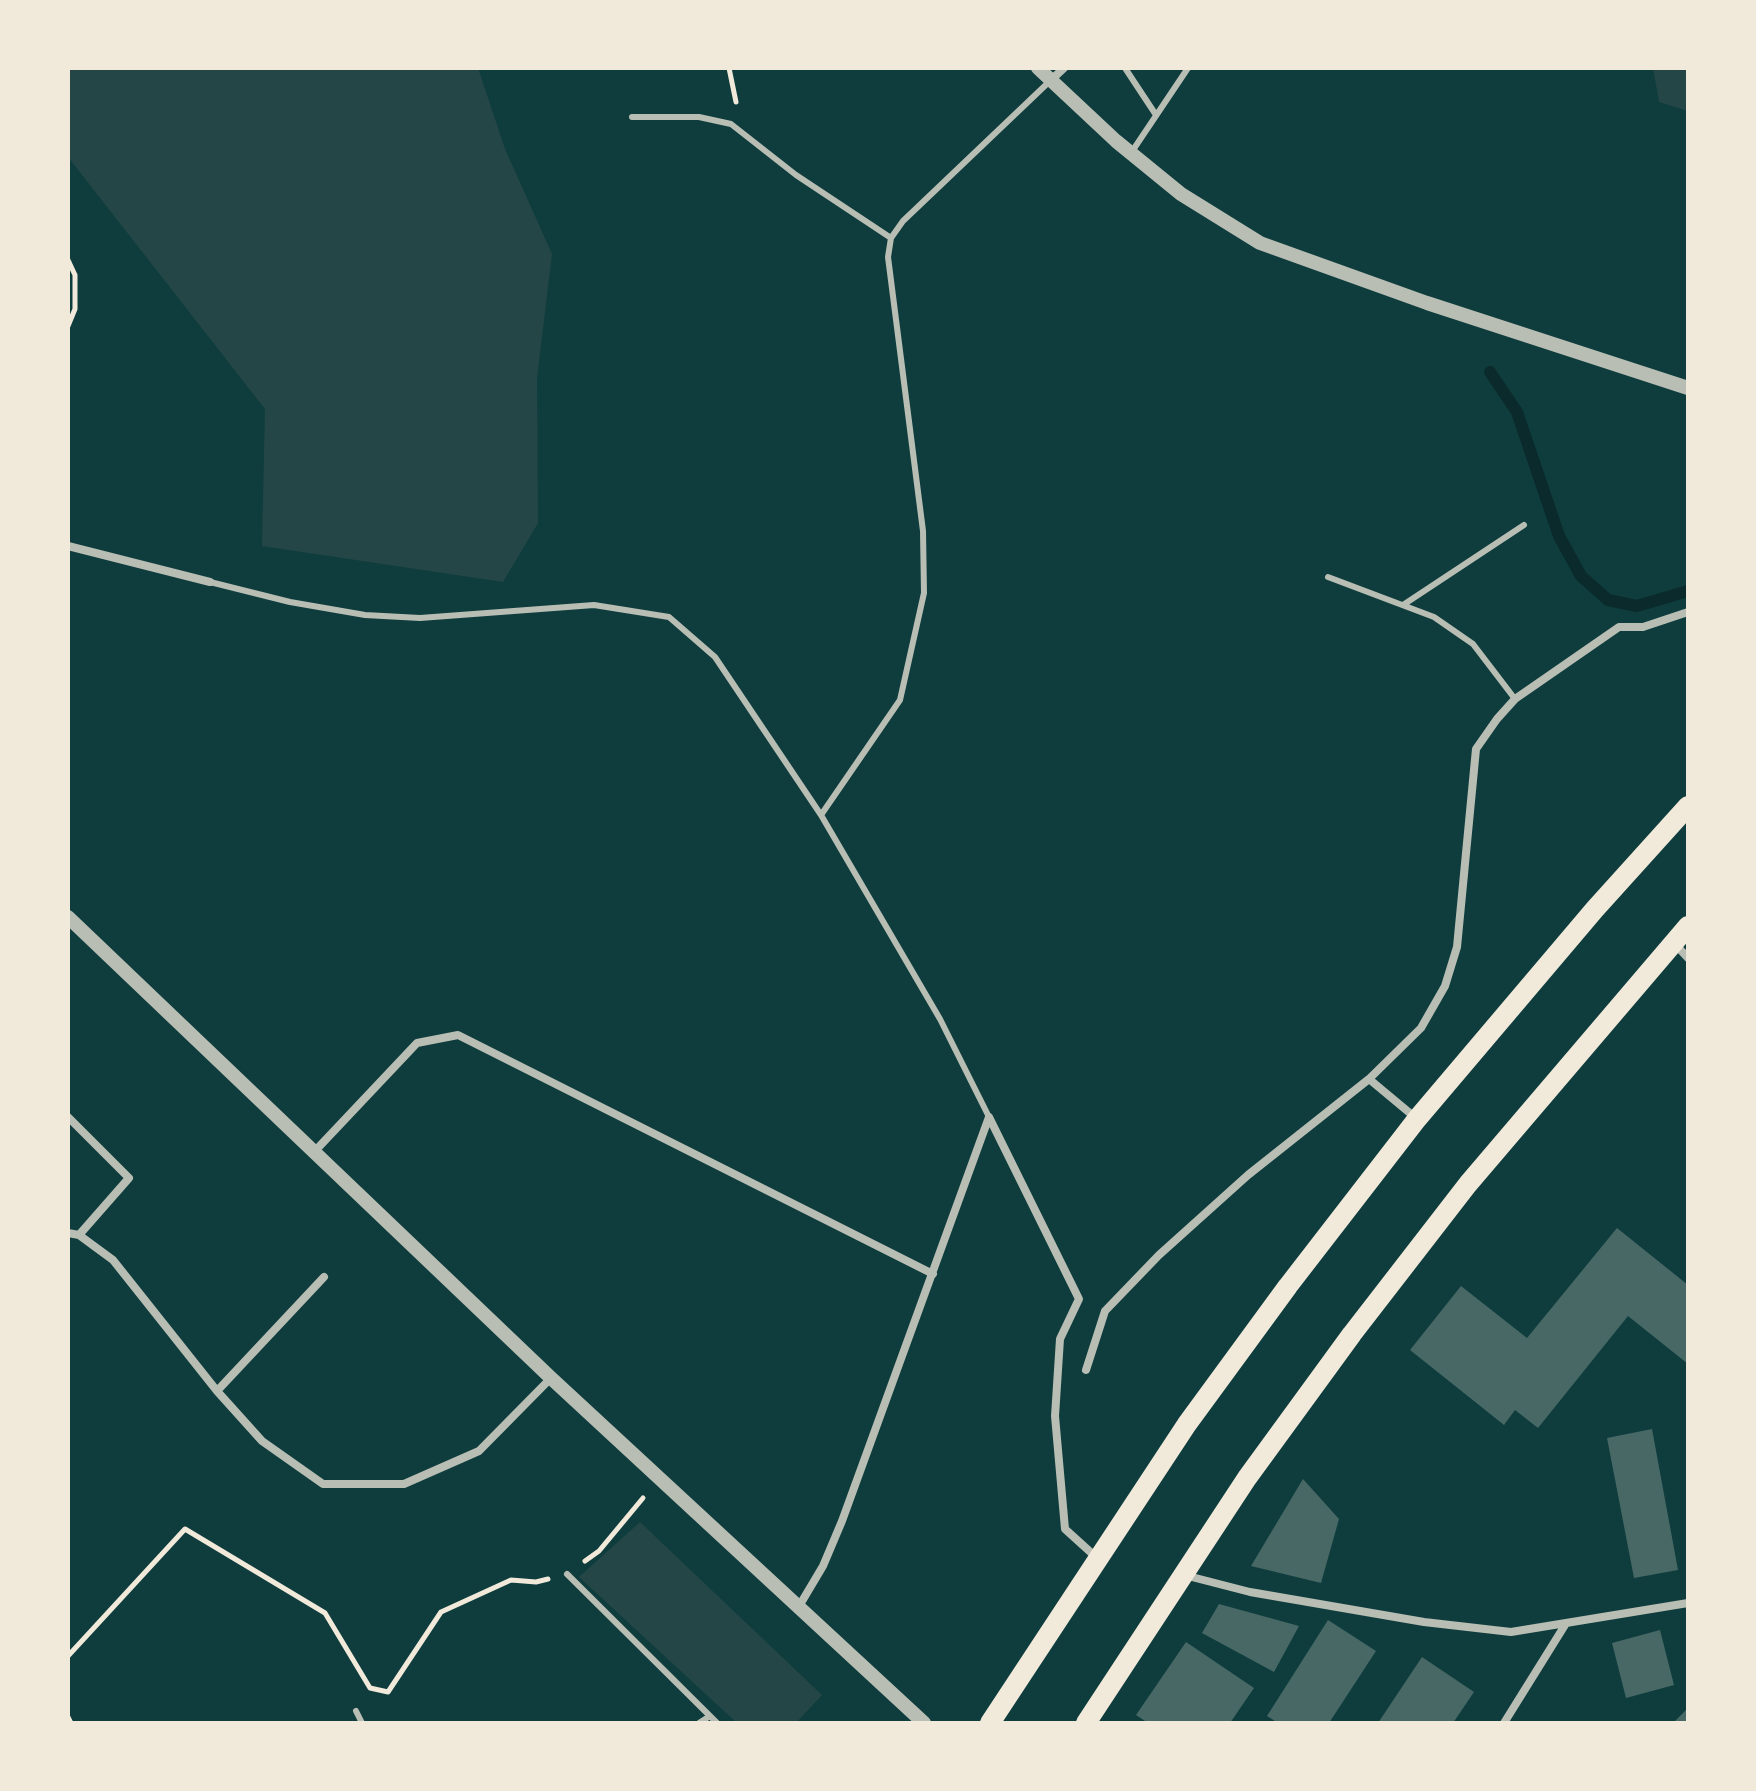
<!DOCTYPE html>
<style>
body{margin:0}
#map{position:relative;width:1756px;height:1791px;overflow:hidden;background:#0f3d3e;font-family:Manrope,sans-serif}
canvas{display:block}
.frame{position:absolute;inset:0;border:70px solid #f1e9da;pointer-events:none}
</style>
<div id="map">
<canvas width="1756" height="1791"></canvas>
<div class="frame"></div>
</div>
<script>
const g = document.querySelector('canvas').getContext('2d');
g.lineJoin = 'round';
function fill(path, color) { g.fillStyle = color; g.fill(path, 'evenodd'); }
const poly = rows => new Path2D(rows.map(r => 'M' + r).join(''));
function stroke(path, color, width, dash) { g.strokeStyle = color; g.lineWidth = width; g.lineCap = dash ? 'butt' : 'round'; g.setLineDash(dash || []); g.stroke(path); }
const green = poly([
 [68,68,478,68,505,149,552,254,537,378,538,523,503,582,262,546,265,409,68,157],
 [1653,68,1688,68,1688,111,1659,102],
 [640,1522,822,1695,796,1723,737,1723,579,1577]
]);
const stream = poly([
 [1490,372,1517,412,1559,536,1581,576,1608,600,1637,606,1688,591]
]);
const building = poly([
 [1617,1228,1688,1285,1688,1364,1628,1316,1538,1428,1515,1410,1504,1425,1410,1350,1461,1286,1527,1338],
 [1652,1429,1678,1570,1634,1578,1607,1438],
 [1303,1479,1339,1519,1321,1583,1251,1566],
 [1219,1604,1299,1626,1274,1672,1202,1633],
 [1328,1620,1376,1651,1329,1723,1278,1723,1267,1716],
 [1660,1630,1674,1685,1626,1698,1612,1643],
 [1186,1642,1254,1688,1230,1723,1148,1723,1136,1715],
 [1422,1657,1474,1692,1453,1723,1378,1723],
 [1688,1708,1688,1723,1673,1723]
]);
const path = poly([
 [729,68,736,102],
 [68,260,75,275,75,309,68,326],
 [585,1561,599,1551,643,1498],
 [68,1656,185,1529,325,1613,370,1688,388,1692,441,1612,511,1580,536,1582,548,1579],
 [68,1717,71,1723]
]);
const service = poly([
 [1125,68,1156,115],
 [632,117,699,117,731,124,796,175,891,238],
 [1131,153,1188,68],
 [1328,577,1434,617,1473,644,1515,699],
 [210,582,290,602,365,615,420,618,594,605,669,617,715,657,821,815,940,1019,989,1117],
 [1403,605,1524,525],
 [821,815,900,700,924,593,923,531,888,257,891,238,903,221,1051,80],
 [567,1574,717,1723],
 [356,1711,362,1723],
 [699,1723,710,1716]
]);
const minor = poly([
 [1051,80,1064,68],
 [68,546,210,582],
 [1675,944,1688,958],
 [1369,1079,1417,1119],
 [68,1117,129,1178,79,1235],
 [315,1151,417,1043,458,1035,933,1274],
 [68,1233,79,1235,113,1260,217,1391,262,1441,323,1484,404,1484,479,1451,551,1378],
 [1086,1370,1105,1311,1159,1255,1248,1175,1369,1079,1421,1028,1445,986,1457,947,1476,749,1497,719,1515,699,1619,627,1643,627,1688,612],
 [217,1391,324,1277],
 [1184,1575,1250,1592,1424,1622,1511,1632,1688,1603],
 [798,1608,823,1566,842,1521,989,1117,1079,1299,1060,1339,1055,1416,1065,1529,1097,1558],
 [1504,1723,1565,1625]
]);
const tertiary = poly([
 [1038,68,1116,141,1181,194,1260,243,1427,303,1688,388],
 [68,917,551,1378,924,1723]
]);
const primary = poly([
 [990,1723,1187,1424,1288,1286,1417,1119,1595,909,1688,806],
 [1086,1723,1247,1478,1352,1334,1468,1184,1688,926]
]);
fill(green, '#244646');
stroke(stream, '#0a2a2b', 12);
fill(building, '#486865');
stroke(path, '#f1e9da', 5);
stroke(service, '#b8beb3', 6);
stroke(minor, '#b8beb3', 8);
stroke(tertiary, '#b8beb3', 14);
stroke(primary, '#f1e9da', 20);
</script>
